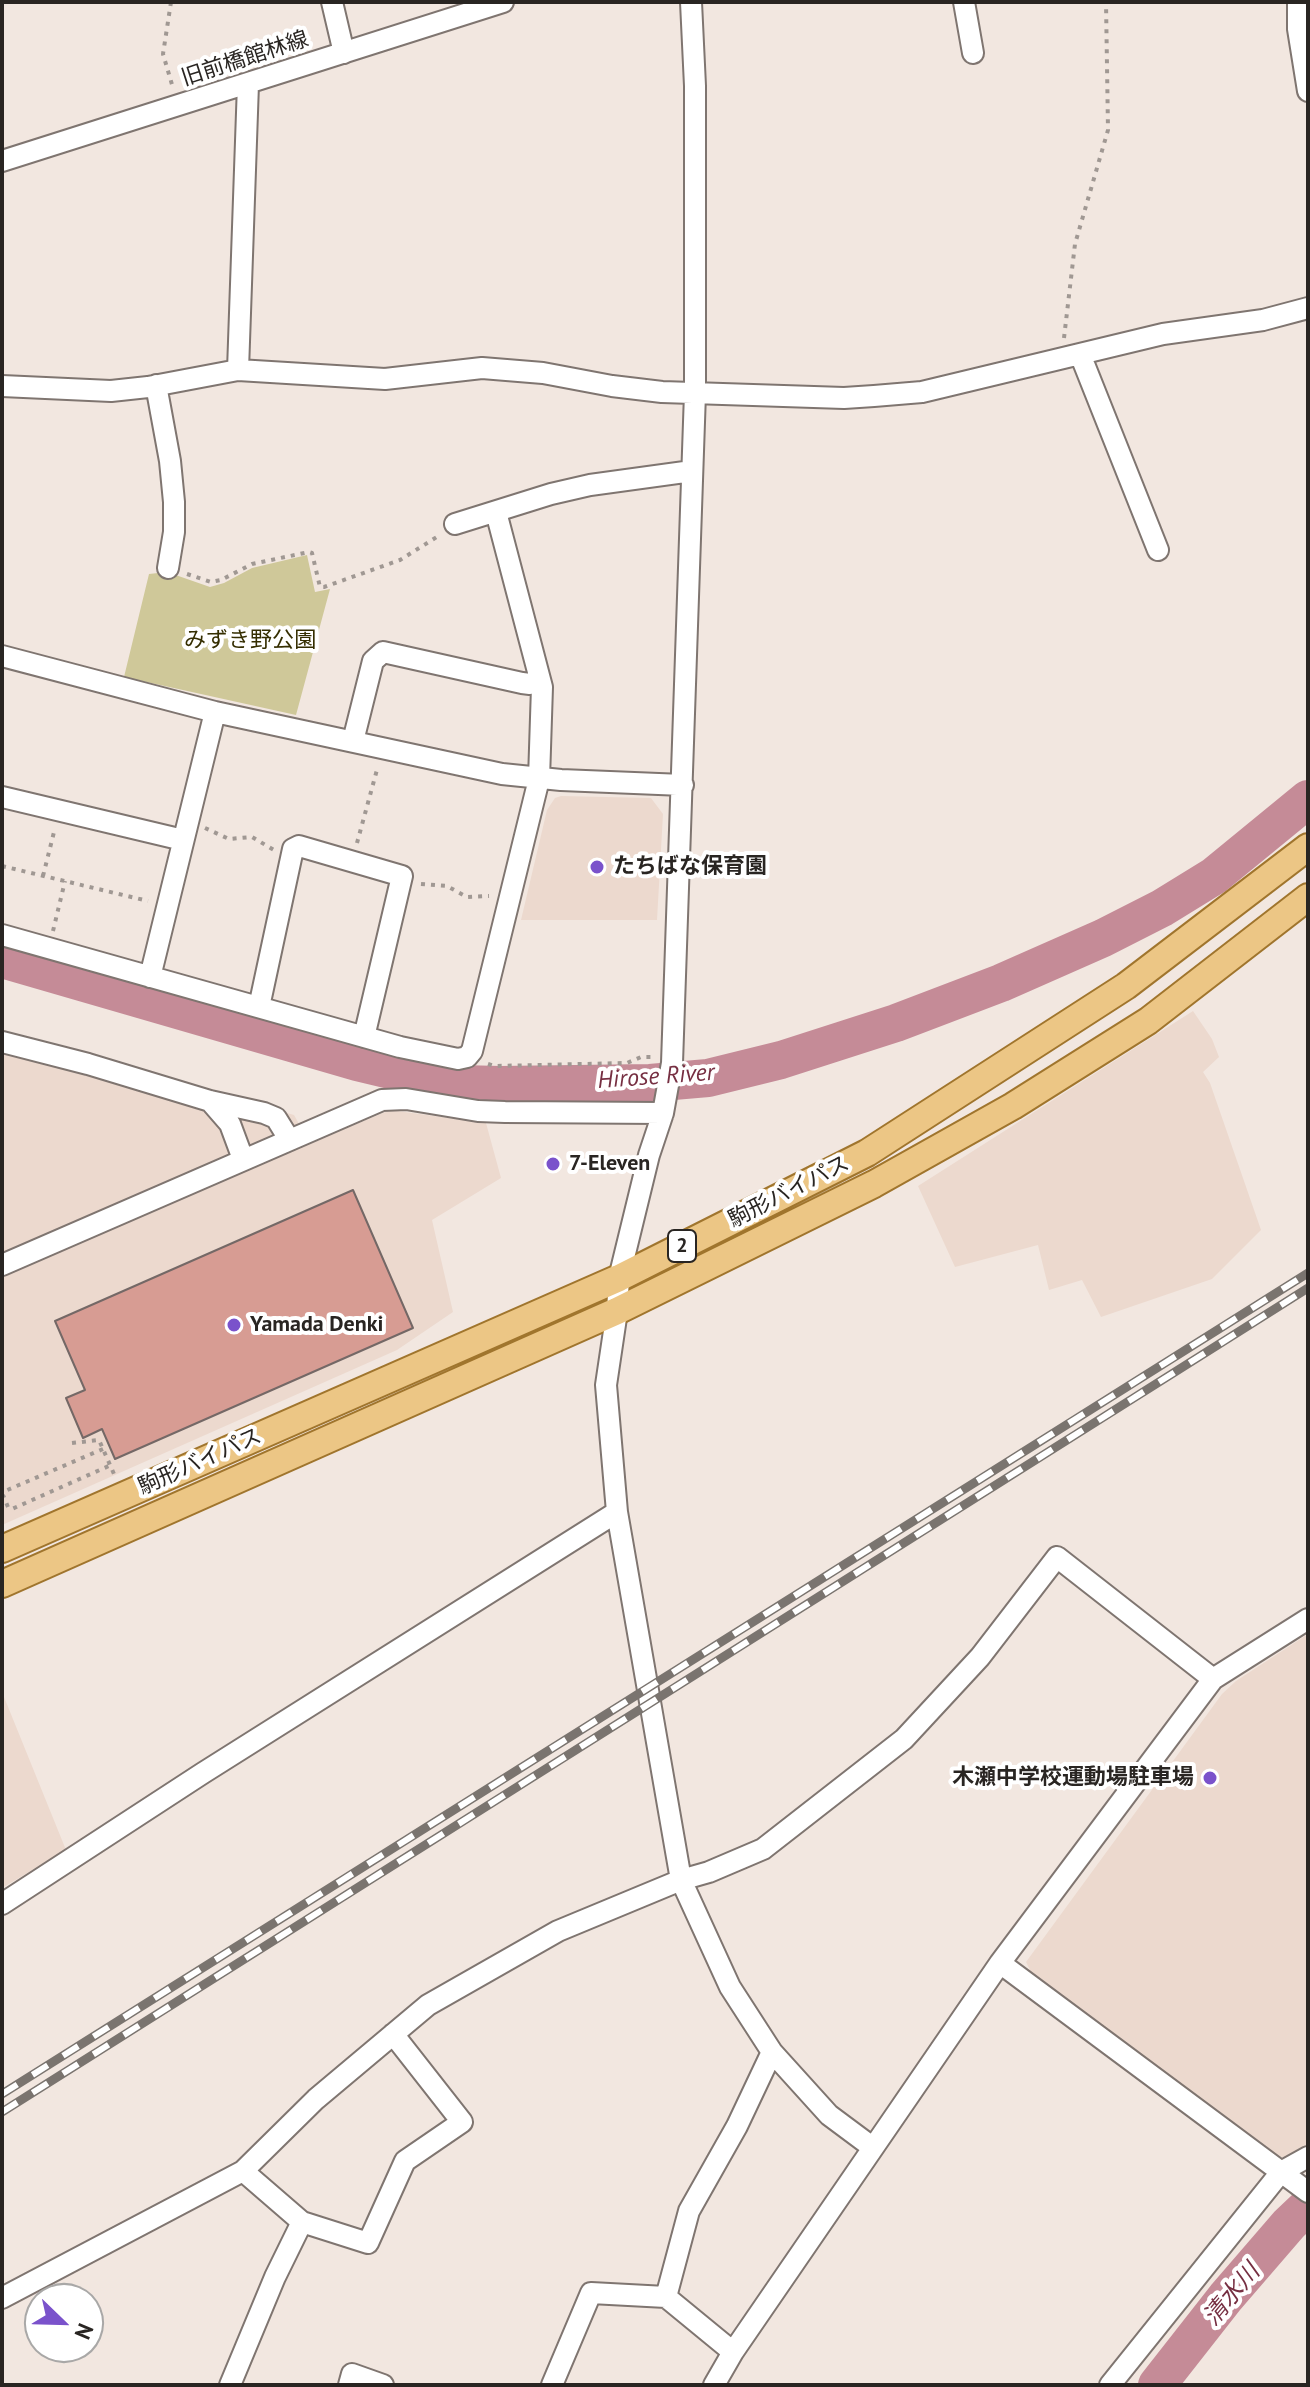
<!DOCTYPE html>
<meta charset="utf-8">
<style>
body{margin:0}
#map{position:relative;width:1310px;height:2387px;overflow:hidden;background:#f2e7e0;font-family:"PT Sans",sans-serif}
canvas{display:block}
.frame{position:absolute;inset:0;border:4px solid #292522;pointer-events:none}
.north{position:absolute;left:24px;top:2283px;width:80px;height:80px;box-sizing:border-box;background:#fff;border:2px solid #a9a8a7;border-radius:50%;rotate:113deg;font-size:22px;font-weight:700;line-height:32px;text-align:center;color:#292522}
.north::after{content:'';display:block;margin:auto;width:28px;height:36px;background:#7a52cb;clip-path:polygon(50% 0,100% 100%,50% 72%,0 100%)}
</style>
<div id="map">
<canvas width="1310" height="2387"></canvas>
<div class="frame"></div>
<div class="north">N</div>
</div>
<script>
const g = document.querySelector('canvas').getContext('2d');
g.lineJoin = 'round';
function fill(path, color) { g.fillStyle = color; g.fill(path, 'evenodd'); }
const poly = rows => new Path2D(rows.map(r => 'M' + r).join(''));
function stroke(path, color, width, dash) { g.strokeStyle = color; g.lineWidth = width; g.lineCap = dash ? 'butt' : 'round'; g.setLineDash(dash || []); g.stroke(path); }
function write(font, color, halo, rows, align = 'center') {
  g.font = font + ' "PT Sans","Noto Sans JP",sans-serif'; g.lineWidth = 8; g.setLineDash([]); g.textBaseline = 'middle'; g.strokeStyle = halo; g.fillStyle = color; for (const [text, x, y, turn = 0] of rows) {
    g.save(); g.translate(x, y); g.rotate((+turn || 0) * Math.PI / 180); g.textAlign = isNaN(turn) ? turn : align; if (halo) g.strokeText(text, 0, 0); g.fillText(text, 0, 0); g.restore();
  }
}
const built = poly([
 [561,796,651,798,663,814,657,920,521,920,547,810,555,798],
 [1193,1011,1212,1039,1219,1057,1203,1072,1210,1083,1261,1230,1212,1279,1101,1317,1082,1280,1049,1290,1038,1245,955,1267,918,1186],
 [2,1031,294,1115,310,1143,390,1110,486,1123,501,1178,432,1220,453,1312,397,1350,2,1525],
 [1308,1634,1308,2147,1291,2159,1278,2156,1034,1978,1026,1962,1222,1694,1236,1681],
 [2,1692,66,1850,2,1888]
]);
const green = poly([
 [307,555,315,592,330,589,296,715,124,677,149,574,167,572,210,587,224,583,252,568]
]);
const river = poly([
 [2,959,357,1062,428,1079,460,1084,500,1085,650,1083,708,1078,781,1060,896,1023,1001,983,1103,938,1162,908,1214,876,1308,799],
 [1157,2385,1226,2297,1289,2224,1308,2206]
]);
const building = poly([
 [353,1190,413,1328,115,1459,102,1429,83,1438,66,1398,85,1390,55,1321,353,1190]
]);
const path = poly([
 [171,2,163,54,173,88],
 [1064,338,1075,244,1108,130,1106,2],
 [187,574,211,582,221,580,252,564,309,552,312,553,320,587,324,587,400,560,440,535],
 [205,828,229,839,252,837,274,850],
 [357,843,378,766],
 [2,866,148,901],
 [43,876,55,828],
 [421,884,447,886,467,897,489,896],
 [53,931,65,881],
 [488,1064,494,1066,627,1063,641,1057,653,1057],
 [72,1443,99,1440,114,1474],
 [103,1449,5,1491,3,1495,8,1507,12,1509,111,1465]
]);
const minor = poly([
 [332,2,344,53],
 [691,2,695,86,695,393,672,1063,663,1113,649,1155,619,1278,617,1311,606,1385,617,1512,681,1880,730,1987,772,2052,829,2115,872,2147],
 [964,2,973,53],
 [1298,2,1298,29,1308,91],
 [2,161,503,2],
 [1080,354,1158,550],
 [238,370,248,84],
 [156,385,170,461,174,502,174,532,168,568],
 [2,386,111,391,148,387,238,370,385,379,482,368,543,373,612,386,662,392,844,398,874,396,922,392,1163,334,1263,320,1308,308],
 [455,524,551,494,590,485,692,471],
 [2,656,215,712,502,774,561,780,683,785],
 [353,741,373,661,383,652,522,683,530,684,540,681],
 [2,797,183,840],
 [2,935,400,1047,458,1059,467,1057,472,1051,539,779,542,687,496,512],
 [150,977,215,712],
 [259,1007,293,849,299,846,402,876,364,1037],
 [2,1042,88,1064,210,1101,264,1113,276,1118,289,1139],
 [210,1101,230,1124,243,1159],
 [2,1265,382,1100,406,1099,478,1111,505,1112,663,1113],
 [2,1904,203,1773,617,1512],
 [1000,1963,1308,2192],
 [243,2171,302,2222],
 [666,2297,689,2211,737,2126,772,2052],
 [2,2298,243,2171,316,2099,428,2005,558,1931,681,1880,709,1872,763,1849,904,1739,980,1657,1057,1557,1213,1679],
 [230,2385,275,2277,302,2222,368,2243,405,2161,462,2122,393,2034],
 [349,2385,352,2374,383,2385],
 [552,2385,591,2293,666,2297,733,2352],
 [714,2385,733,2352,1000,1963,1213,1679,1308,1619],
 [1110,2385,1281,2172,1308,2157]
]);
const major = poly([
 [2,1549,619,1278,867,1153,1126,986,1308,847],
 [2,1584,617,1311,874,1184,1013,1106,1148,1021,1308,897]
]);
const rail = poly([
 [2,2094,1308,1273],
 [2,2112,1308,1288]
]);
const markers = [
 [597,867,8,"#7a52cb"],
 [553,1164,8,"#7a52cb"],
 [234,1325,8,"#7a52cb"],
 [1210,1778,8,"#7a52cb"]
];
const shields = [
 [682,1246,28]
];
const shieldNames = [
 ["2",682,1246]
];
const streetNames = [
 ["旧前橋館林線",245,59,-18],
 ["駒形バイパス",789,1192,-27],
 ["駒形バイパス",200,1462,-24]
];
const parkNames = [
 ["みずき野公園",250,641]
];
const poiNames = [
 ["たちばな保育園",613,867],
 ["7-Eleven",569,1164],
 ["Yamada Denki",250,1325],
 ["木瀬中学校運動場駐車場",1194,1778,"right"]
];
const waterNames = [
 ["Hirose River",656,1077,-4],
 ["清水川",1232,2295,-50]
];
fill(built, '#ecd9ce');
fill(green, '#cfc899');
stroke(river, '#c58b97', 38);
fill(building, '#d79c93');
stroke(building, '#746866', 2);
stroke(minor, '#7f7570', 24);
stroke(major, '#a0752d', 30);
stroke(path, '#a09893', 4, [4, 6]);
stroke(minor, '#fff', 20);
stroke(major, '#ecc685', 26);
stroke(rail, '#7a746f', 9);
stroke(rail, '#fff', 6, [18]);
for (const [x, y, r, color] of markers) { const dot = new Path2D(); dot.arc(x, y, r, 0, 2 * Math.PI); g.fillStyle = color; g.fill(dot); stroke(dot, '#fff', 3); }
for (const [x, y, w] of shields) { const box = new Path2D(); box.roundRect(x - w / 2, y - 16, w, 32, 6); g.fillStyle = '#fff'; g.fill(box); stroke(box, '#292522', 2); }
write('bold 20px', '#292522', null, shieldNames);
write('22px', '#292522', '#fff', streetNames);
write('22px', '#352e01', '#fff', parkNames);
write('bold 22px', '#292522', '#fff', poiNames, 'left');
write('italic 24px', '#762f42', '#fff', waterNames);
</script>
